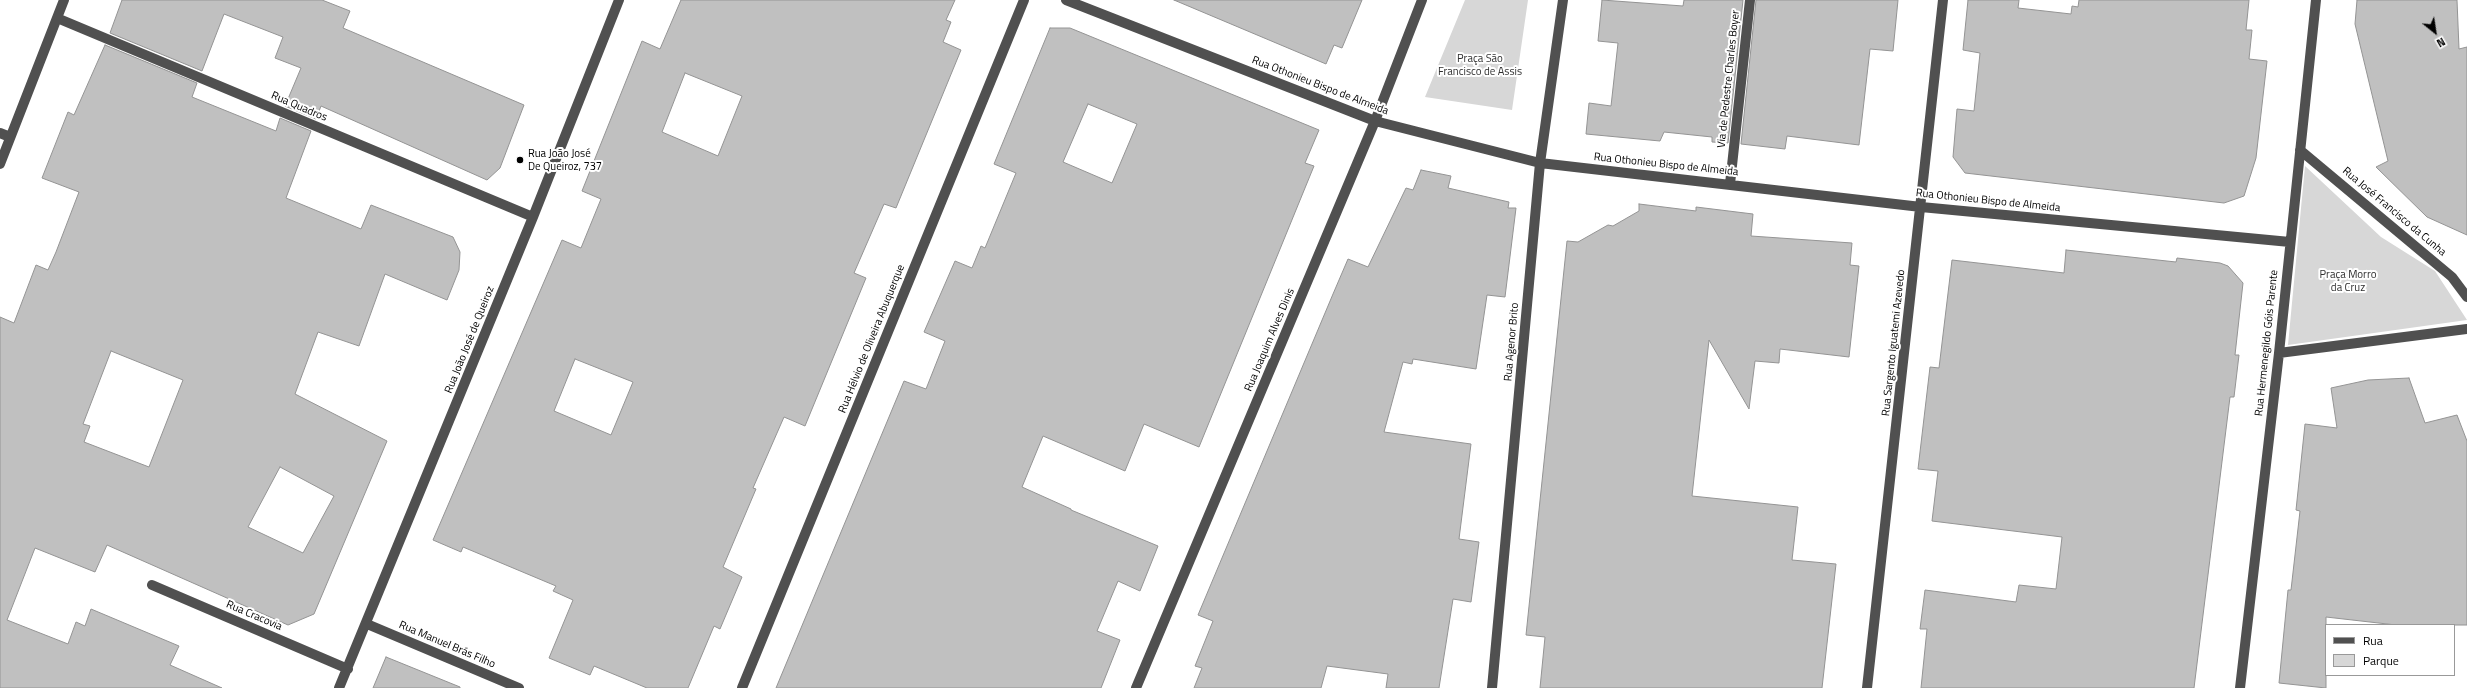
<!DOCTYPE html>
<meta charset="utf-8">
<style>
body{margin:0}
#map{position:relative;width:2467px;height:688px;overflow:hidden;background:#fff;font-family:"Titillium Web",sans-serif}
canvas{display:block}
.legend{position:absolute;left:2325px;top:624px;width:130px;height:52px;box-sizing:border-box;background:#fff;border:1px solid #999;margin:0;padding:5px 7px;list-style:none;font-size:12px;color:#000}
.legend li{display:flex;align-items:center;gap:8px;height:20px}
.legend b{width:20px;border:1px solid #999}
.north{position:absolute;left:2415px;top:12px;width:40px;height:40px;-webkit-text-stroke:3px #fff;paint-order:stroke;rotate:150deg;font-size:11px;font-weight:700;line-height:16px;text-align:center;color:#000}
.north::after{content:'';display:block;margin:auto;width:14px;height:18px;background:#000;clip-path:polygon(50% 0,100% 100%,50% 72%,0 100%)}
</style>
<div id="map">
<canvas width="2467" height="688"></canvas>
<ul class="legend">
<li><b style="height:5px;background:#505050"></b>Rua</li>
<li><b style="height:11px;background:#d7d7d7"></b>Parque</li>
</ul>
<div class="north">N</div>
</div>
<script>
const g = document.querySelector('canvas').getContext('2d');
g.lineJoin = 'round';
function fill(path, color) { g.fillStyle = color; g.fill(path, 'evenodd'); }
const poly = rows => new Path2D(rows.map(r => 'M' + r).join(''));
function stroke(path, color, width, dash) { g.strokeStyle = color; g.lineWidth = width; g.lineCap = dash ? 'butt' : 'round'; g.setLineDash(dash || []); g.stroke(path); }
function write(font, color, halo, rows, align = 'center') {
  g.font = font + ' "Titillium Web",sans-serif'; g.lineWidth = 4; g.setLineDash([]); g.textBaseline = 'middle'; g.strokeStyle = halo; g.fillStyle = color; for (const [text, x, y, turn = 0] of rows) {
    g.save(); g.translate(x, y); g.rotate((+turn || 0) * Math.PI / 180); g.textAlign = isNaN(turn) ? turn : align; if (halo) g.strokeText(text, 0, 0); g.fillText(text, 0, 0); g.restore();
  }
}
const green = poly([
 [1465,0,1528,0,1512,110,1425,97],
 [2305,166,2381,237,2435,271,2467,320,2288,345]
]);
const building = poly([
 [122,0,322,0,350,11,343,28,524,105,500,168,487,180,321,106,316,119,285,106,301,68,275,58,283,37,224,14,202,71,110,33,122,0],
 [681,0,955,0,946,20,951,22,943,42,961,50,896,208,884,204,854,273,866,278,805,426,784,417,753,488,756,489,723,567,742,577,720,629,714,626,688,688,647,688,594,666,590,675,549,658,573,600,553,591,556,586,463,547,461,552,433,540,562,240,581,248,601,199,582,191,642,41,660,49,681,0],
 [685,73,742,96,718,156,662,132,685,73],
 [575,359,633,382,611,435,554,411,575,359],
 [1174,0,1362,0,1342,48,1334,45,1326,64,1174,0],
 [1602,0,1683,6,1684,0,1743,0,1728,143,1712,142,1712,137,1664,132,1660,141,1586,134,1589,103,1611,106,1618,43,1598,41,1602,0],
 [1756,0,1898,0,1893,51,1870,49,1859,145,1787,136,1785,149,1741,144,1756,0],
 [1968,0,2019,0,2018,8,2071,14,2072,6,2078,7,2079,0,2249,0,2246,30,2252,30,2249,59,2267,61,2256,158,2244,196,2224,203,1965,173,1953,157,1957,109,1974,111,1980,53,1963,50,1968,0],
 [2357,0,2457,0,2459,49,2467,47,2467,235,2427,217,2376,167,2388,161,2355,24,2357,0],
 [1050,28,1070,28,1319,130,1305,163,1314,166,1199,447,1144,424,1125,471,1043,436,1022,487,1071,509,1071,510,1158,546,1140,591,1118,581,1097,631,1120,640,1101,688,776,688,904,381,926,389,945,341,924,332,955,261,972,268,981,246,985,248,1016,173,994,164,1050,28],
 [1088,104,1137,124,1112,183,1063,162,1088,104],
 [105,45,197,83,192,97,276,131,280,118,311,131,286,198,361,229,371,205,453,237,460,252,459,270,447,300,385,274,359,346,318,332,295,394,387,441,314,614,288,625,107,545,95,572,35,548,7,620,68,644,76,622,85,626,91,609,179,646,170,665,222,688,0,688,0,317,14,323,36,265,48,270,56,252,79,192,42,178,68,112,74,115,105,45],
 [111,351,183,380,149,467,84,442,90,426,83,424,111,351],
 [280,467,334,496,303,553,248,527,280,467],
 [1421,170,1451,176,1448,188,1509,202,1508,208,1516,208,1505,297,1487,295,1476,369,1413,359,1412,364,1403,362,1384,432,1471,444,1459,539,1479,542,1471,602,1453,599,1439,688,1386,688,1388,674,1327,666,1321,688,1194,688,1202,668,1195,666,1213,621,1198,615,1333,294,1348,259,1368,267,1406,188,1413,190,1421,170],
 [1639,204,1696,211,1696,207,1753,214,1751,236,1852,243,1850,265,1859,266,1849,357,1780,349,1779,363,1755,361,1749,409,1709,340,1692,496,1798,507,1792,560,1836,564,1822,688,1540,688,1545,637,1526,635,1567,241,1578,242,1608,225,1613,226,1639,211,1639,204],
 [2066,250,2176,262,2177,258,2220,263,2228,266,2243,283,2235,355,2239,355,2234,397,2230,397,2194,688,1921,688,1927,629,1920,629,1925,590,2016,602,2019,585,2056,589,2062,537,1932,521,1938,471,1918,469,1930,367,1939,368,1952,260,2064,273,2066,250],
 [2409,378,2425,423,2457,415,2467,441,2467,625,2396,625,2326,617,2326,688,2279,683,2288,590,2291,590,2300,511,2296,510,2305,424,2337,428,2331,388,2368,380,2409,378],
 [386,657,460,687,460,688,373,688,386,657]
]);
const minor = poly([
 [1066,0,1375,121,1540,163,1921,207,2290,242],
 [57,18,533,217],
 [0,133,10,137],
 [2300,150,2452,277,2467,297],
 [0,164,64,0],
 [1730,184,1750,0],
 [2279,353,2467,329],
 [152,585,348,669],
 [367,624,519,688],
 [339,688,533,217,619,0],
 [742,688,1024,0],
 [1136,688,1375,121,1422,0],
 [1492,688,1540,163,1563,0],
 [1867,688,1943,0],
 [2240,688,2279,353,2316,0]
]);
const markers = [
 [520,160,4,"#000"]
];
const parkNames = [
 ["Praça São",1480,59],
 ["Francisco de Assis",1480,72],
 ["Praça Morro",2348,275],
 ["da Cruz",2348,288]
];
const streetNames = [
 ["Via de Pedestre Charles Boyer",1729,79,-84],
 ["Rua Othonieu Bispo de Almeida",1320,86,21],
 ["Rua Quadros",299,107,23],
 ["Rua Othonieu Bispo de Almeida",1666,165,6],
 ["Rua Othonieu Bispo de Almeida",1988,201,6],
 ["Rua José Francisco da Cunha",2394,212,40],
 ["Rua Hélvio de Oliveira Abuquerque",872,339,-68],
 ["Rua João José de Queiroz",470,340,-68],
 ["Rua Joaquim Alves Dinis",1270,340,-67],
 ["Rua Agenor Brito",1512,342,-85],
 ["Rua Sargento Iguatemi Azevedo",1894,343,-84],
 ["Rua Hermenegildo Góis Parente",2267,343,-84],
 ["Rua Cracovia",254,616,23],
 ["Rua Manuel Brás Filho",447,645,23]
];
const poiNames = [
 ["Rua João José",528,154],
 ["De Queiroz, 737",528,167]
];
fill(green, '#d7d7d7');
fill(building, '#c0c0c0');
stroke(building, '#949494', 1);
stroke(minor, '#505050', 10);
for (const [x, y, r, color] of markers) { const dot = new Path2D(); dot.arc(x, y, r, 0, 2 * Math.PI); g.fillStyle = color; g.fill(dot); stroke(dot, '#fff', 1.5); }
write('11px', '#2e2e2e', '#fff', parkNames);
write('11px', '#000', '#fff', streetNames);
write('11px', '#000', '#fff', poiNames, 'left');
</script>
